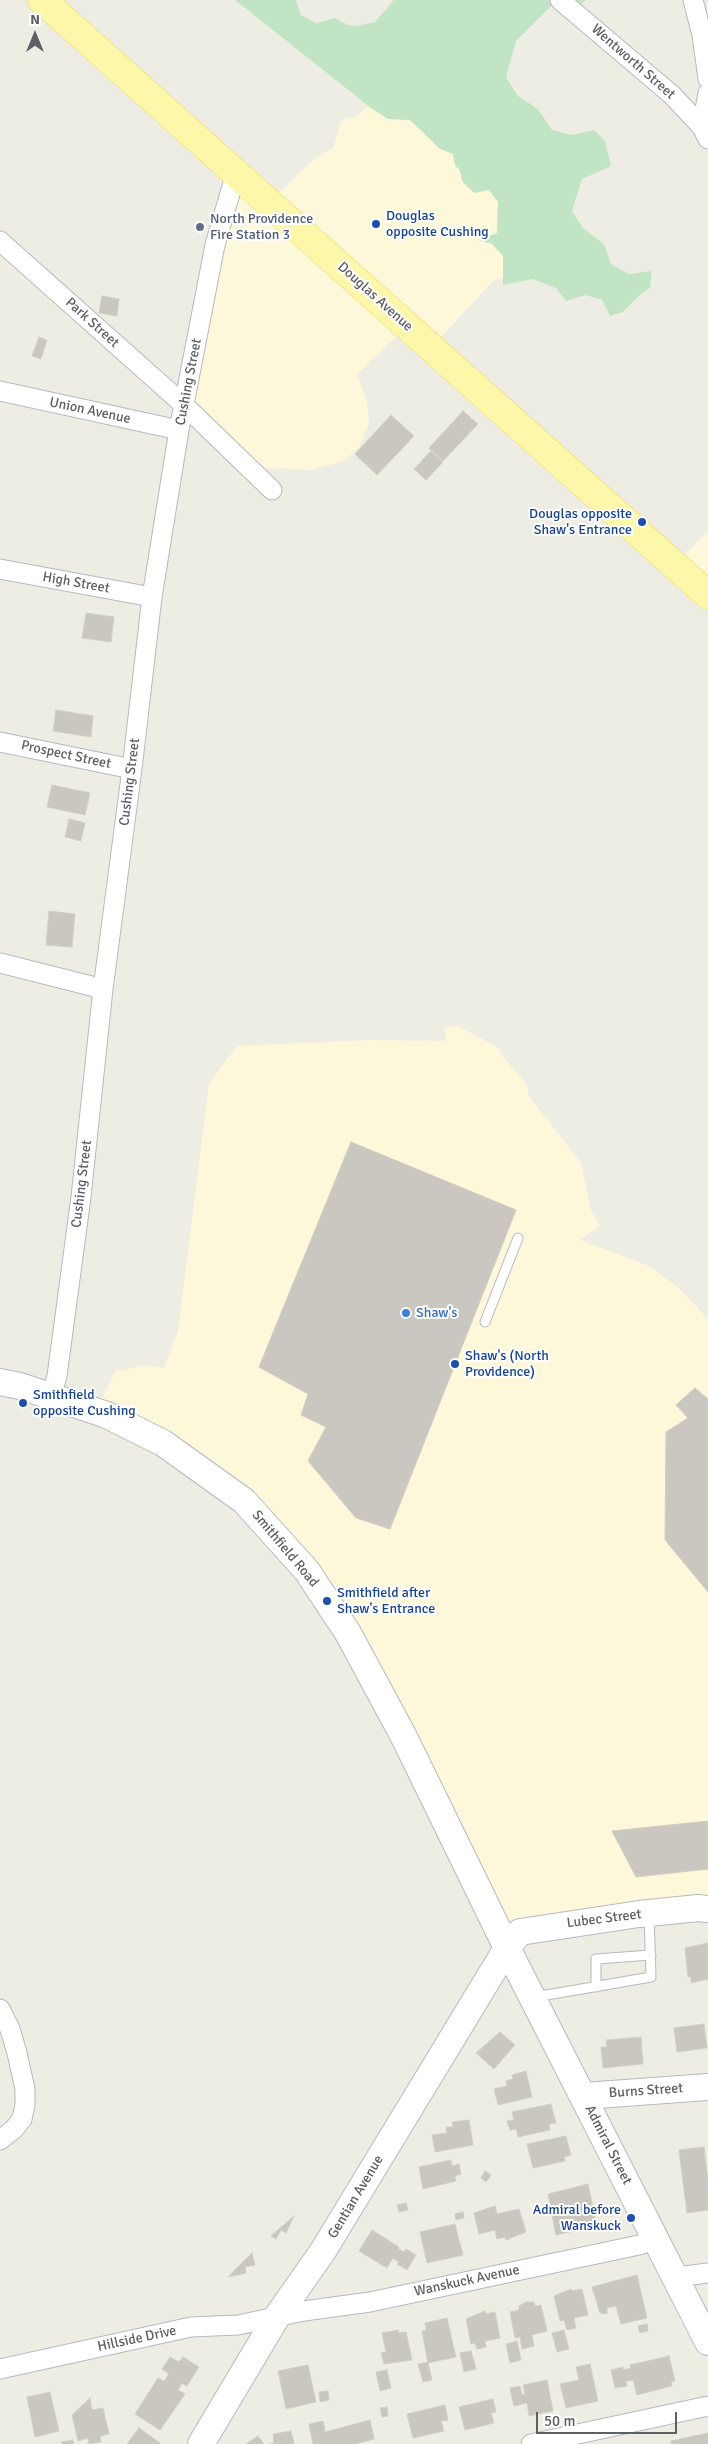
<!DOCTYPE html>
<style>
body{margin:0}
#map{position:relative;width:708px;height:2444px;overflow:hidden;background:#eeede4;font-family:Signika,sans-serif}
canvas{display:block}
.north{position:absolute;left:10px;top:10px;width:50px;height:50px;-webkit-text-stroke:4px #fff;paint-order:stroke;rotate:0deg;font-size:14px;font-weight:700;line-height:20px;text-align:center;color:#5c5f64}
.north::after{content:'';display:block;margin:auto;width:18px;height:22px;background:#5c5f64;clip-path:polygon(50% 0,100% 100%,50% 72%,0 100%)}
.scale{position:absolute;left:536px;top:2412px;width:141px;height:22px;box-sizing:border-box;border:2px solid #5c5f64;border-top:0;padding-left:6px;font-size:15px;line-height:18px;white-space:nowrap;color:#5c5f64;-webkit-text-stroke:4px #fff;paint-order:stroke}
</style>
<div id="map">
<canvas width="708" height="2444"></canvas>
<div class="north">N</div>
<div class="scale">50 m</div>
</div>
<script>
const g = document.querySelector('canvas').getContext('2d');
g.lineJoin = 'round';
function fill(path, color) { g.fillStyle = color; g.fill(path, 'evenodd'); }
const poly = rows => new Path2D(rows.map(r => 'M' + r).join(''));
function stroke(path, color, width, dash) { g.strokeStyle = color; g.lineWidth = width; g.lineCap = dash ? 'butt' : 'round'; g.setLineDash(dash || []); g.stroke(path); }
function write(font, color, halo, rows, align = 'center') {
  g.font = font + ' Signika,sans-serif'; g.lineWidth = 4; g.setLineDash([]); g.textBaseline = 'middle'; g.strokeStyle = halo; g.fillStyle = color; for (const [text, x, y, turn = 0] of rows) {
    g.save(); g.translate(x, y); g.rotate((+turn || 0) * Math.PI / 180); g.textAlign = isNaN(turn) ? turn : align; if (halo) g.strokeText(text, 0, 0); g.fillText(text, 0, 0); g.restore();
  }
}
const commercial = poly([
 [365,108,374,108,388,119,410,120,440,149,453,154,455,165,460,170,462,181,489,190,498,202,497,233,479,240,492,244,503,256,504,277,493,281,428,351,403,330,357,374,367,401,369,423,359,447,344,461,312,470,245,467,181,420,235,180,268,203,314,159,333,148,342,119,355,117],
 [708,531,708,596,675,565],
 [456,1025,499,1048,503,1057,527,1084,529,1096,581,1163,591,1210,600,1226,580,1240,649,1266,679,1288,708,1319,708,1908,500,1932,315,1596,232,1505,98,1405,117,1369,122,1371,142,1365,164,1368,178,1331,209,1084,237,1046,368,1040,446,1041,444,1028]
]);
const green = poly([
 [235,0,296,0,301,15,316,23,335,18,348,25,356,26,375,22,394,0,585,0,573,15,555,2,516,41,506,77,518,96,538,109,552,130,572,135,594,130,605,141,611,166,582,179,572,211,583,228,604,244,611,264,629,274,652,271,650,288,643,292,623,312,610,316,602,300,586,295,566,301,556,288,533,279,503,285,503,256,492,244,478,240,497,233,498,202,489,190,474,193,462,181,460,171,455,165,453,154,440,149,410,120,388,119,371,108]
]);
const building = poly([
 [102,296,119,299,117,316,99,313,102,296],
 [39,337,47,340,41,359,32,356,39,337],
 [463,411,478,424,443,461,429,448,463,411],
 [391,415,414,436,377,475,355,454,391,415],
 [431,451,443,462,426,480,414,469,431,451],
 [86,613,114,617,111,642,82,638,86,613],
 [56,710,93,716,91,737,53,731,56,710],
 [52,785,90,793,85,815,47,807,52,785],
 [69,819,85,823,81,841,65,837,69,819],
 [49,911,75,914,72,947,46,945,49,911],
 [351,1142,516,1210,390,1529,356,1518,308,1461,326,1427,301,1415,308,1394,259,1367,351,1142],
 [695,1388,708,1399,708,1592,665,1540,666,1432,688,1418,676,1405,695,1388],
 [708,1821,708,1869,636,1877,612,1831,708,1821],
 [708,1943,708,1979,691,1983,691,1977,688,1977,685,1948,708,1943],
 [704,2024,707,2048,677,2052,674,2028,704,2024],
 [500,2032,515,2045,494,2069,476,2053,500,2032],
 [641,2037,643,2064,603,2068,601,2047,607,2047,606,2040,641,2037],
 [526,2071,532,2097,498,2105,494,2089,507,2086,506,2081,513,2079,512,2075,526,2071],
 [551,2104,556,2123,549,2124,550,2130,518,2137,516,2129,510,2130,507,2121,514,2120,512,2112,551,2104],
 [469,2120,473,2145,435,2152,432,2135,447,2133,446,2127,453,2127,452,2122,469,2120],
 [566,2136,571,2155,564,2157,565,2161,533,2168,527,2144,566,2136],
 [704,2147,708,2181,708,2210,687,2213,679,2150,704,2147],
 [451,2160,452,2166,459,2164,461,2174,455,2176,456,2181,423,2189,419,2167,451,2160],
 [485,2171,491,2175,486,2182,481,2178,485,2171],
 [588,2184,597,2226,556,2235,548,2194,588,2184],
 [406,2203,408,2210,399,2212,397,2205,406,2203],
 [495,2206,497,2214,519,2209,526,2232,506,2240,505,2237,497,2239,495,2230,479,2234,474,2213,495,2206],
 [463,2212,464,2218,456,2220,455,2214,463,2212],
 [294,2216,286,2233,281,2230,276,2239,271,2236,294,2216],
 [455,2224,463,2255,427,2263,420,2232,455,2224],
 [372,2230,399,2247,398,2249,404,2252,406,2249,416,2255,407,2270,397,2264,399,2262,393,2258,387,2268,359,2251,372,2230],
 [252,2253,255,2265,245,2267,246,2273,228,2277,252,2253],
 [637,2275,647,2318,621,2324,616,2306,607,2308,607,2314,600,2313,592,2287,637,2275],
 [571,2289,571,2291,582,2289,588,2315,574,2318,576,2328,567,2330,564,2320,560,2321,554,2296,571,2289],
 [526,2302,534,2302,535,2306,541,2305,547,2331,532,2335,534,2346,522,2349,520,2337,515,2338,510,2312,519,2310,519,2306,526,2302],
 [485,2311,486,2314,495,2312,500,2338,485,2341,486,2347,477,2349,475,2343,471,2344,466,2319,485,2311],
 [447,2318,456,2357,428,2363,422,2331,426,2330,425,2323,447,2318],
 [647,2324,648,2331,640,2333,638,2326,647,2324],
 [398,2330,399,2333,406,2332,412,2360,384,2364,381,2353,386,2352,382,2333,398,2330],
 [564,2330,569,2349,557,2352,552,2333,564,2330],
 [517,2341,521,2360,510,2363,506,2344,517,2341],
 [471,2351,476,2369,464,2372,460,2353,471,2351],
 [669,2356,675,2381,671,2382,672,2386,637,2395,633,2380,626,2381,627,2386,615,2388,611,2370,623,2367,623,2370,631,2368,630,2365,669,2356],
 [170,2357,179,2362,183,2357,199,2367,187,2386,182,2383,178,2390,185,2394,160,2430,135,2414,158,2378,164,2381,169,2374,162,2369,170,2357],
 [428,2362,432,2380,423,2382,418,2364,428,2362],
 [590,2364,598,2401,566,2408,560,2384,579,2380,576,2367,590,2364],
 [308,2365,316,2402,286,2409,278,2371,308,2365],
 [387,2370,391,2388,380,2391,376,2372,387,2370],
 [547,2380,553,2411,529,2416,527,2403,514,2406,510,2388,520,2386,522,2394,525,2394,523,2385,547,2380],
 [328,2391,329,2400,320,2402,319,2392,328,2391],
 [50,2392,59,2431,35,2437,27,2397,50,2392],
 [90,2398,92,2410,103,2408,109,2434,100,2436,101,2442,89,2444,88,2438,78,2441,72,2415,90,2398],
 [493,2399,496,2412,491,2413,494,2423,465,2430,459,2407,493,2399],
 [445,2405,448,2420,441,2421,444,2431,413,2438,407,2414,445,2405],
 [387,2407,388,2416,382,2417,380,2408,387,2407],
 [370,2420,374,2439,355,2444,313,2444,309,2424,323,2421,325,2432,370,2420],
 [139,2428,160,2443,160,2444,127,2444,139,2428],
 [291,2431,294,2444,269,2444,274,2443,273,2434,291,2431],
 [708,2433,708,2444,671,2444,671,2441,708,2433],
 [258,2436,264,2444,246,2444,258,2436],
 [73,2440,74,2444,62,2444,61,2442,73,2440]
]);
const lane = poly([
 [485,1322,518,1238],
 [596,1987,596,1959,651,1955],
 [535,1997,651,1977,649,1915]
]);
const street = poly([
 [560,0,672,95,702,127,708,139],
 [693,0,702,35,708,79],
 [702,127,708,93],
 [0,241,184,405,272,490],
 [0,391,179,430],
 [0,569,152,597],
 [0,742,132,769],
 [0,963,103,989],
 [51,1396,57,1376,81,1197,103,989,132,769,152,597,179,430,215,245,236,173],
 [0,2009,10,2029,17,2053,25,2089,25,2105,22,2119,14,2129,0,2140],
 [677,2277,708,2273],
 [0,2369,191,2327,238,2325,304,2311,370,2302,639,2245,657,2239],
 [531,2444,708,2406]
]);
const secondary = poly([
 [0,1382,20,1386,107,1415,163,1443,244,1501,307,1571,348,1633,404,1737,507,1948,708,2342],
 [584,2096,708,2087],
 [201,2444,276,2318,323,2251,507,1948,520,1932,639,1914,698,1908,708,1909]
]);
const primary = poly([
 [42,0,708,595]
]);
const markers = [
 [376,224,5,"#1a4fb4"],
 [200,227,5,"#5c6f8a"],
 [642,522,5,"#1a4fb4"],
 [406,1313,5,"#3f7fe0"],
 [455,1364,5,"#1a4fb4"],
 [23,1403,5,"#1a4fb4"],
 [327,1601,5,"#1a4fb4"],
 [631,2218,5,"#1a4fb4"]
];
const streetNames = [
 ["Wentworth Street",633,62,41],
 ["Douglas Avenue",375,297,42],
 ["Park Street",92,323,42],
 ["Cushing Street",189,382,-79],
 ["Union Avenue",90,411,12],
 ["High Street",76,583,10],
 ["Prospect Street",66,755,12],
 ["Cushing Street",130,782,-83],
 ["Cushing Street",82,1184,-83],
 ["Smithfield Road",285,1549,50],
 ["Lubec Street",604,1919,-7],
 ["Burns Street",646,2091,-4],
 ["Admiral Street",608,2145,63],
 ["Gentian Avenue",356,2197,-59],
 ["Wanskuck Avenue",467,2281,-12],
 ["Hillside Drive",137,2339,-12]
];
const transitNames = [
 ["Douglas",386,216],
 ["opposite Cushing",386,232],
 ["Douglas opposite",632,514,"right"],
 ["Shaw's Entrance",632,530,"right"],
 ["Shaw's (North",465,1356],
 ["Providence)",465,1372],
 ["Smithfield",33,1395],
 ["opposite Cushing",33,1411],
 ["Smithfield after",337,1593],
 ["Shaw's Entrance",337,1609],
 ["Admiral before",621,2210,"right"],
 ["Wanskuck",621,2226,"right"]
];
const serviceNames = [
 ["North Providence",210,219],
 ["Fire Station 3",210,235]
];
const shopNames = [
 ["Shaw's",416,1313]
];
fill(commercial, '#fdf8da');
fill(green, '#c1e5c4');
fill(building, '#cac7c1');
stroke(building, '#d3cfc2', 1);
stroke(lane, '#b6b9be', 11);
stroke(street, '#b6b9be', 21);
stroke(secondary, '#b7b9c0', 28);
stroke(primary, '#eed45c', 29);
stroke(lane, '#fff', 9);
stroke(street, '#fff', 19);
stroke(secondary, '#fff', 26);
stroke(primary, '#fdf8a9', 28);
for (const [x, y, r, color] of markers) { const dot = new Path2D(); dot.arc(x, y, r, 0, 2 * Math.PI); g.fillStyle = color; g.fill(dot); stroke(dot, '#fff', 2); }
write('14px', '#5c5f64', '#fff', streetNames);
write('14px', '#164399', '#fff', transitNames, 'left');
write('14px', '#4e5e75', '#fff', serviceNames, 'left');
write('14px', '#366cbe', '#fff', shopNames, 'left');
</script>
